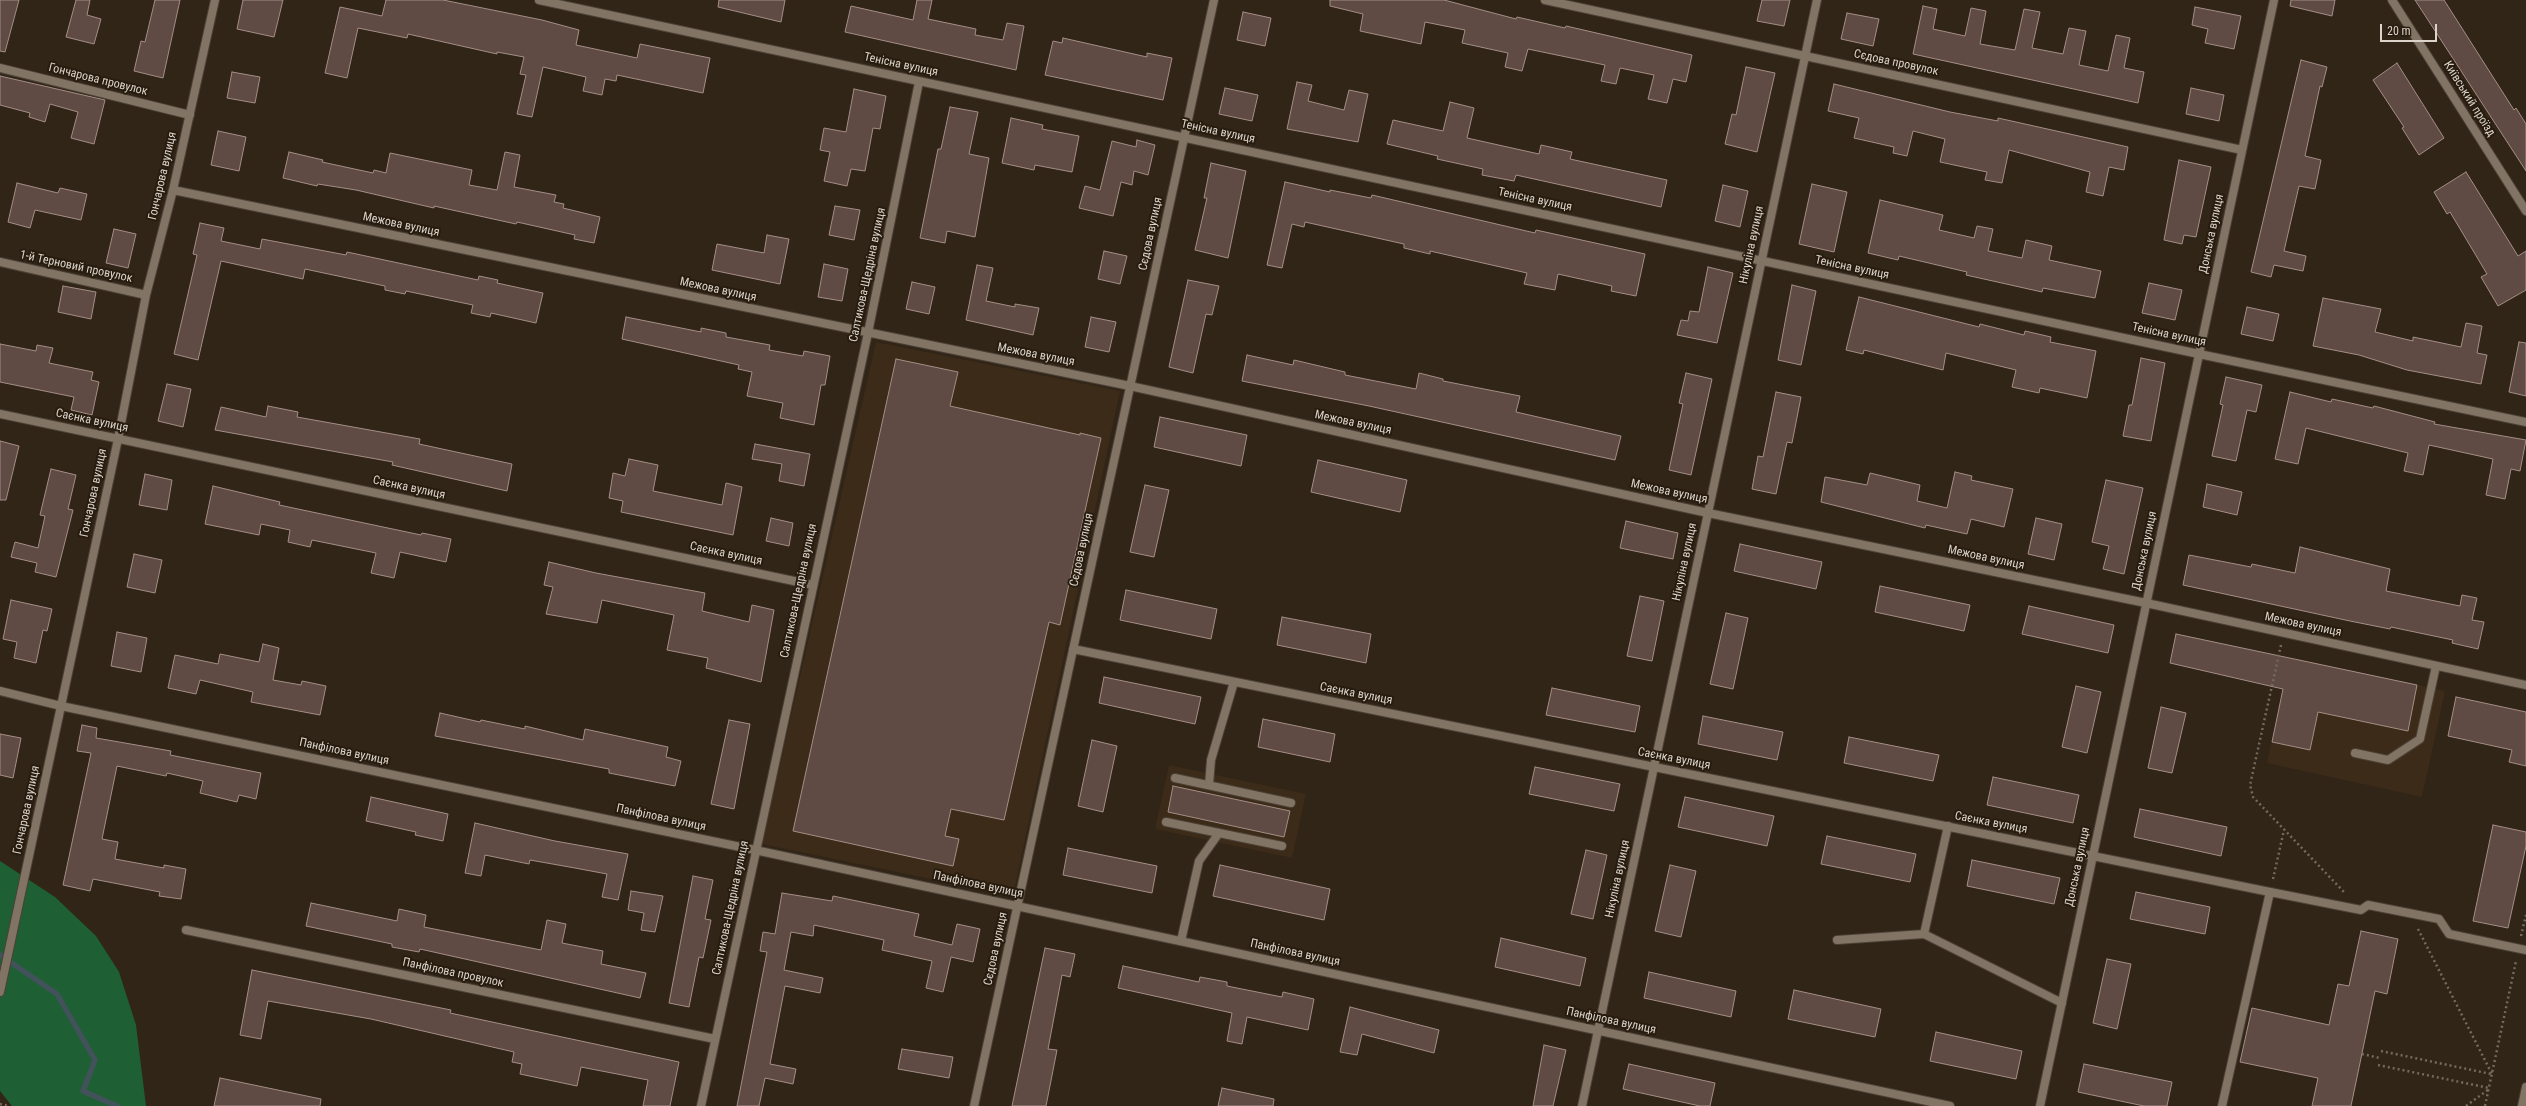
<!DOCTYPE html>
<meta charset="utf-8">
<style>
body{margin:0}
#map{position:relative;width:2526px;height:1106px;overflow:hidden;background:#312518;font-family:"Roboto Condensed",sans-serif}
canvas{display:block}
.scale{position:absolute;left:2380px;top:24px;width:57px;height:18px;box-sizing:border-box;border:2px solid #dcd4cb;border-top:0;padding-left:5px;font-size:12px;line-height:14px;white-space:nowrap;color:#dcd4cb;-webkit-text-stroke:3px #271c0e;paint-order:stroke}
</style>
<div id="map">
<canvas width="2526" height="1106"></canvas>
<div class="scale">20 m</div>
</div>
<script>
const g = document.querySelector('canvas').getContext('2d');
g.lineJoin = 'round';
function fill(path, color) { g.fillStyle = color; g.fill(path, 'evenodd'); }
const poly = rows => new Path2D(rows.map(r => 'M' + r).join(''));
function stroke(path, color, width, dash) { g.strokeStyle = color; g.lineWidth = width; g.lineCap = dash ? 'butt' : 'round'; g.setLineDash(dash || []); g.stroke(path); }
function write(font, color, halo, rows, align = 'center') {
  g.font = font + ' "Roboto Condensed",sans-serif'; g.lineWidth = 4; g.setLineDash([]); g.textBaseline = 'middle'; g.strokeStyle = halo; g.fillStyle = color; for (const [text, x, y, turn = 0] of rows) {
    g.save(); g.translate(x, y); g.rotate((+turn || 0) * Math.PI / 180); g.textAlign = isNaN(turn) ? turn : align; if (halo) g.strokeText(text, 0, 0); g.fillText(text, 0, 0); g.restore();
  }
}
const built = poly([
 [876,342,1120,391,1013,896,762,844],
 [2290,657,2445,691,2422,797,2267,763],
 [1169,765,1306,794,1292,858,1155,829]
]);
const green = poly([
 [0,861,55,897,96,936,119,972,136,1025,146,1106,12,1106,0,1091]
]);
const stream = poly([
 [0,955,57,994,95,1060,83,1091,117,1106]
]);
const building = poly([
 [0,0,19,0,5,52,0,51,0,0],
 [76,0,90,0,87,15,101,19,94,44,66,37,76,0],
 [155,0,180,0,163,78,134,71,141,41,145,42,155,0],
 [243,0,283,0,274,37,237,29,243,0],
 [386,0,443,0,542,20,579,30,576,45,637,58,640,44,710,58,703,93,617,75,616,81,605,79,602,95,583,91,586,77,543,67,532,117,517,114,526,75,520,74,524,57,497,52,497,54,408,34,407,38,358,28,347,78,325,73,340,7,382,16,386,0],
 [719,0,785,0,781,22,718,7,719,0],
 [917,0,932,0,928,19,976,29,975,35,1003,40,1007,23,1024,26,1016,70,845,32,851,6,913,20,917,0],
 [1330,0,1444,0,1516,19,1517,17,1565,28,1566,26,1692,55,1686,82,1673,79,1667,103,1648,99,1654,75,1620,68,1616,84,1601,81,1605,65,1528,49,1522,71,1505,67,1508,53,1462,43,1465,30,1425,22,1421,44,1360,31,1363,14,1330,6,1330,0],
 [1762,0,1790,0,1784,26,1757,21,1762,0],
 [2291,0,2335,0,2332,16,2290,6,2291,0],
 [2415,0,2444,0,2514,110,2516,108,2526,124,2526,171,2415,0],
 [1923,6,1937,9,1933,29,1965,36,1971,8,1986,11,1980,44,2015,50,2024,9,2040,12,2032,48,2063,54,2069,28,2086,31,2079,65,2108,71,2116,35,2130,38,2124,68,2144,72,2138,103,1913,54,1923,6],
 [2195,7,2241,16,2234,49,2205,43,2208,29,2192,25,2195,7],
 [1243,12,1271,18,1265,46,1237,40,1243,12],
 [1847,13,1879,19,1873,46,1841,39,1847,13],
 [1063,38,1147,57,1147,53,1172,58,1163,100,1045,75,1053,41,1062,43,1063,38],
 [2301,60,2327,67,2322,87,2320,86,2305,156,2321,160,2315,189,2299,186,2284,251,2306,256,2303,271,2274,265,2271,277,2251,272,2301,60],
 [2397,63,2444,138,2419,155,2402,128,2404,127,2373,80,2397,63],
 [1746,67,1775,73,1757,152,1725,144,1732,114,1736,115,1746,67],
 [232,72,260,77,255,103,227,98,232,72],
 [0,76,105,100,94,144,71,138,78,112,50,104,45,122,29,117,30,113,0,105,0,76],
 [1297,82,1312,85,1308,101,1344,110,1349,90,1368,94,1358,142,1287,129,1297,82],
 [1834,84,1950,112,1998,121,1998,118,2128,147,2124,170,2109,167,2103,196,2086,192,2090,172,2009,150,2002,183,1985,180,1987,172,1940,162,1945,139,1913,131,1907,156,1893,153,1894,147,1854,138,1859,118,1828,111,1834,84],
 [1225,88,1258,95,1252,121,1219,114,1225,88],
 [2191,88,2224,95,2219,121,2186,114,2191,88],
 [854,89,886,96,880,129,873,128,865,171,851,169,847,186,824,181,830,152,820,150,824,128,846,132,854,89],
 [1450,102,1474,108,1467,138,1539,154,1541,145,1572,152,1570,159,1667,180,1661,207,1516,175,1514,181,1482,175,1483,169,1437,159,1438,156,1387,144,1393,120,1443,131,1450,102],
 [950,107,978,112,969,154,989,158,975,237,947,231,945,243,920,238,938,149,941,149,950,107],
 [1011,118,1043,125,1042,129,1079,136,1072,172,1035,165,1034,170,1002,163,1011,118],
 [218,131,246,137,239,171,211,165,218,131],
 [1137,140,1155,145,1148,175,1134,171,1132,185,1121,182,1113,216,1079,208,1085,186,1100,190,1112,141,1136,147,1137,140],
 [289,152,323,160,322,162,373,173,374,170,386,173,390,153,472,170,469,185,497,190,505,152,520,155,514,187,556,195,554,202,564,204,563,208,600,217,594,243,574,239,575,235,517,222,516,224,434,206,434,208,356,190,318,184,317,186,283,178,289,152],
 [2179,160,2211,167,2196,237,2184,235,2182,244,2164,240,2179,160],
 [1211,163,1246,171,1228,258,1195,250,1207,198,1204,198,1211,163],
 [2466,172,2518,256,2526,251,2526,290,2498,306,2481,277,2487,274,2450,212,2447,214,2434,192,2466,172],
 [1285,182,1330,192,1330,190,1371,198,1372,195,1535,233,1536,230,1645,254,1636,296,1611,291,1612,286,1558,274,1555,290,1524,284,1527,273,1430,251,1430,254,1404,248,1404,244,1305,222,1304,227,1292,224,1282,268,1267,265,1285,182],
 [17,183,58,193,60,188,87,194,81,220,35,210,30,228,8,222,17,183],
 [1812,184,1847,192,1834,252,1799,244,1812,184],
 [1723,185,1748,191,1740,227,1715,221,1723,185],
 [1880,200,1943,215,1939,230,1974,238,1977,226,1993,229,1988,251,2022,258,2026,240,2052,246,2049,260,2101,271,2095,298,2043,288,2042,292,1966,275,1967,272,1899,256,1898,260,1868,253,1880,200],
 [835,206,860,210,854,240,829,235,835,206],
 [200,223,224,228,221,241,260,249,262,239,346,255,347,252,478,280,479,276,498,280,497,283,543,293,536,323,491,313,490,317,471,313,473,305,406,291,405,294,385,290,385,286,305,269,303,279,221,261,198,360,174,354,197,255,193,254,200,223],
 [114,229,136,234,128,268,106,263,114,229],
 [767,235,789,239,780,284,712,270,717,244,764,253,767,235],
 [1104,251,1127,256,1120,284,1098,279,1104,251],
 [824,264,848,269,842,301,818,297,824,264],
 [977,265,993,268,986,301,1015,307,1015,304,1039,308,1033,335,966,320,977,265],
 [1708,267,1733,273,1717,343,1677,335,1681,320,1688,321,1690,311,1699,312,1708,267],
 [1188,280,1219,286,1212,315,1206,314,1193,373,1169,367,1188,280],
 [912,282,935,287,929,314,906,309,912,282],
 [2149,283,2182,290,2175,320,2142,313,2149,283],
 [1792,285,1816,291,1801,365,1778,360,1792,285],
 [63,286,96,292,91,319,58,312,63,286],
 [1859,297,1979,327,1980,324,2024,335,2025,331,2051,337,2050,342,2096,351,2087,398,2040,388,2039,393,2012,387,2016,370,1946,353,1943,370,1864,350,1863,354,1846,350,1859,297],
 [2323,298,2381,309,2375,332,2413,341,2413,337,2461,347,2466,323,2482,326,2477,353,2487,355,2481,384,2407,370,2359,355,2313,346,2323,298],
 [2247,307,2279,314,2273,341,2241,334,2247,307],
 [626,317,701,332,701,328,726,333,726,337,770,345,769,350,803,356,804,351,830,356,825,385,821,385,814,425,780,418,783,403,747,396,752,372,738,369,739,365,622,339,626,317],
 [1091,317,1116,322,1109,352,1085,347,1091,317],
 [2519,342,2526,343,2526,396,2509,392,2519,342],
 [0,344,36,351,37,345,53,348,49,363,93,372,91,380,99,382,92,415,71,410,74,397,0,382,0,344],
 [1247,355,1293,365,1294,360,1345,372,1345,375,1416,389,1419,373,1443,379,1443,381,1520,396,1516,412,1621,436,1615,460,1369,406,1242,381,1247,355],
 [2141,358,2165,363,2151,441,2123,436,2129,405,2132,405,2141,358],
 [896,359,958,372,950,406,1080,435,1080,433,1101,438,1060,625,1049,622,1004,820,951,809,945,836,959,839,953,866,793,831,896,359],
 [1686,373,1712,379,1691,475,1669,470,1683,404,1679,403,1686,373],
 [2226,377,2262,385,2256,412,2247,410,2236,461,2212,456,2223,405,2220,404,2226,377],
 [167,384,191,389,183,427,158,421,167,384],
 [1776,392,1801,397,1792,443,1787,442,1776,494,1752,489,1758,456,1763,457,1776,392],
 [2290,392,2331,402,2332,399,2373,408,2374,406,2435,422,2434,424,2526,440,2520,471,2511,469,2505,499,2486,495,2493,459,2429,445,2423,475,2404,471,2408,453,2306,428,2298,464,2275,459,2290,392],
 [268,406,298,412,297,417,420,439,419,444,512,464,507,491,392,465,393,462,215,430,221,407,266,417,268,406],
 [1160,417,1247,435,1241,466,1154,447,1160,417],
 [0,441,19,446,6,500,0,500,0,441],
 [755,444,810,454,804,486,779,481,782,464,752,459,755,444],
 [629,459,658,465,653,491,722,505,726,483,742,487,733,535,621,512,623,501,609,498,613,473,625,476,629,459],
 [1318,460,1407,480,1400,512,1311,492,1318,460],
 [51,469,76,475,68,509,73,510,56,577,35,572,37,563,11,557,15,542,38,548,45,516,40,515,51,469],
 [1955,472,1972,476,1971,480,2013,489,2004,527,1971,519,1967,534,1926,525,1925,528,1821,502,1825,477,1867,485,1870,473,1920,485,1917,501,1947,508,1955,472],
 [145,474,172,480,167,510,139,505,145,474],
 [2106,480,2143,488,2124,574,2103,569,2109,546,2092,542,2106,480],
 [2207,484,2242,492,2237,515,2203,507,2207,484],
 [1145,485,1169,490,1154,557,1130,552,1145,485],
 [213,486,280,502,279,505,421,535,422,533,451,539,446,562,400,552,394,578,371,573,376,553,312,540,310,547,288,542,290,530,261,524,259,535,205,524,213,486],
 [771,518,793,523,789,546,766,541,771,518],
 [2036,518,2062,524,2054,560,2028,554,2036,518],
 [1626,521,1678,533,1673,559,1620,548,1626,521],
 [1740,544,1822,562,1816,589,1734,571,1740,544],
 [2300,547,2390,569,2386,591,2460,606,2462,595,2477,598,2472,620,2484,622,2478,649,2452,643,2453,640,2391,627,2390,629,2350,621,2183,585,2189,555,2251,567,2252,564,2295,573,2300,547],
 [134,554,162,560,155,593,127,587,134,554],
 [549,562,596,573,705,593,702,611,749,622,752,605,774,610,761,682,706,668,708,658,667,650,674,615,602,600,597,623,546,614,553,587,544,585,549,562],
 [1880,586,1970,605,1964,631,1875,612,1880,586],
 [1126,590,1217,609,1211,639,1120,620,1126,590],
 [1640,596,1664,601,1652,661,1627,656,1640,596],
 [11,600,52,609,47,631,43,630,36,663,14,658,17,642,3,639,11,600],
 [2029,606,2114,625,2108,653,2022,634,2029,606],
 [1726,613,1748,618,1733,689,1710,684,1726,613],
 [1282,617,1371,634,1366,663,1277,645,1282,617],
 [117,632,147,638,141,672,111,666,117,632],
 [2176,634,2417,685,2408,731,2318,712,2310,750,2272,742,2283,689,2170,663,2176,634],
 [263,644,279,648,273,680,301,685,302,681,326,686,320,715,251,702,253,692,200,680,196,694,168,688,175,655,218,664,220,654,259,662,263,644],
 [1104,677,1201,697,1195,724,1099,703,1104,677],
 [2076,686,2101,692,2087,753,2062,747,2076,686],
 [1552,688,1640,706,1635,732,1546,715,1552,688],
 [2456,697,2526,712,2526,766,2509,762,2512,750,2448,736,2456,697],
 [2161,707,2186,713,2172,773,2148,768,2161,707],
 [440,713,480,722,481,720,525,729,525,726,583,740,585,729,668,747,666,757,681,761,675,786,609,773,609,769,435,736,440,713],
 [1703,716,1783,732,1777,760,1698,744,1703,716],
 [1263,719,1335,734,1330,762,1258,747,1263,719],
 [729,720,750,724,734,809,711,804,729,720],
 [82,725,97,728,96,738,171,751,170,755,261,773,256,799,239,795,237,802,200,793,203,781,167,773,166,776,117,766,102,839,118,842,115,859,164,868,164,865,186,869,181,899,159,896,160,892,93,879,90,891,63,885,91,753,77,751,82,725],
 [0,734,21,738,13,778,0,775,0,734],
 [1849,737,1939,755,1933,781,1844,763,1849,737],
 [1092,740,1117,746,1103,812,1078,806,1092,740],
 [1535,767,1620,784,1614,811,1529,794,1535,767],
 [1993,777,2079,795,2073,823,1987,805,1993,777],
 [1173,786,1290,811,1284,837,1168,812,1173,786],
 [371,797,448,814,443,841,415,835,416,832,366,821,371,797],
 [1685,797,1774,816,1767,846,1678,827,1685,797],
 [2140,809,2227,827,2221,856,2134,837,2140,809],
 [475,823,555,841,628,854,618,900,602,897,607,874,575,868,530,860,529,864,485,855,481,876,465,873,475,823],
 [2493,825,2526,832,2526,846,2508,928,2473,921,2493,825],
 [1827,836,1916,854,1910,882,1821,864,1827,836],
 [1068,848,1157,866,1152,893,1063,875,1068,848],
 [1586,850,1607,855,1593,919,1571,914,1586,850],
 [1972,860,2060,878,2054,904,1967,886,1972,860],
 [1220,865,1330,889,1324,920,1213,896,1220,865],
 [1670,865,1696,871,1681,937,1655,931,1670,865],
 [693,876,713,880,705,919,711,920,703,958,699,957,689,1007,669,1003,693,876],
 [631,891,663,896,655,932,641,930,644,913,628,910,631,891],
 [2136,892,2210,907,2205,934,2130,919,2136,892],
 [782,893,832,901,833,896,919,914,914,936,952,945,957,924,980,929,973,962,951,957,943,992,926,988,932,961,882,950,884,940,814,925,813,936,791,932,784,970,823,978,820,993,785,986,770,1064,796,1069,793,1084,765,1078,759,1106,737,1106,767,952,760,951,763,932,775,934,782,893],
 [311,903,397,921,399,909,426,915,424,927,541,950,547,920,566,924,562,943,603,951,601,964,646,973,640,998,420,949,419,952,392,947,392,944,306,926,311,903],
 [2361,931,2398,939,2387,994,2375,991,2351,1106,2312,1106,2318,1078,2240,1062,2252,1008,2329,1025,2338,984,2349,986,2361,931],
 [1501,938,1586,958,1580,986,1495,967,1501,938],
 [1045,948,1075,954,1070,977,1062,975,1048,1049,1057,1050,1046,1106,1012,1106,1045,948],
 [2107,959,2131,964,2117,1029,2093,1023,2107,959],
 [1123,966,1199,982,1200,977,1227,982,1227,986,1282,997,1283,992,1314,999,1308,1030,1247,1017,1242,1044,1227,1041,1232,1013,1118,988,1123,966],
 [252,970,451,1010,450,1013,679,1062,670,1106,643,1106,648,1080,581,1067,577,1086,520,1074,522,1064,512,1062,514,1052,371,1019,268,1001,261,1039,240,1035,252,970],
 [1649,972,1736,991,1731,1017,1644,998,1649,972],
 [1794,990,1881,1009,1875,1037,1788,1019,1794,990],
 [1350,1007,1439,1030,1434,1053,1362,1034,1357,1055,1340,1052,1350,1007],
 [1936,1032,2022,1051,2016,1079,1930,1061,1936,1032],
 [1544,1045,1566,1050,1553,1106,1533,1106,1544,1045],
 [902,1049,953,1057,949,1078,898,1069,902,1049],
 [1629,1064,1715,1083,1710,1106,1700,1106,1623,1089,1629,1064],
 [2084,1064,2172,1082,2167,1106,2144,1106,2078,1092,2084,1064],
 [220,1078,321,1099,320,1106,214,1106,220,1078],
 [1222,1088,1274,1099,1273,1106,1218,1106,1222,1088]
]);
const path = poly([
 [2281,645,2250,785,2253,797,2344,892],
 [2273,879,2284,830],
 [2418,929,2492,1074],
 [2521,936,2526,915],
 [2381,1051,2491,1074],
 [2362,1054,2380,1058],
 [2378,1065,2489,1088],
 [0,1104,9,1106],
 [2466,1106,2489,1089],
 [2485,1106,2516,961]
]);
const service = poly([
 [2355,753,2388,760,2420,739,2436,666],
 [1175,778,1291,803],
 [1209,785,1211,760,1234,682],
 [1166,822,1282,846],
 [1924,934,1948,826],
 [1837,940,1924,934,2062,1003],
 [1181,941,1199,861,1219,833],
 [2222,1106,2270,892,2361,910,2368,905,2439,919,2449,934,2526,950]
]);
const minor = poly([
 [539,0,2199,354,2526,422],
 [1545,0,2242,150],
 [2392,0,2526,211],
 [0,68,190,115],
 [173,190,1130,386,1708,513,2146,603,2526,685],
 [0,262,146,295],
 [0,414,813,585],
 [1073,649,2270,892],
 [0,691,61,706,755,850,1950,1106],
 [186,930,715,1039],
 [0,992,118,439,146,295,173,190,215,0],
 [701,1106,868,333,919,82],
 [974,1106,1214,0],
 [1582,1106,1817,0],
 [2040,1106,2274,0]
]);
const tertiary = poly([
 [2522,1106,2526,1087]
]);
const streetNames = [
 ["Сєдова провулок",1896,63,12],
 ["Тенісна вулиця",901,65,12],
 ["Гончарова провулок",98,80,14],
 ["Київський проїзд",2469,99,58],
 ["Тенісна вулиця",1218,132,12],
 ["Гончарова вулиця",163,176,-77],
 ["Тенісна вулиця",1535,200,12],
 ["Межова вулиця",401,225,12],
 ["Сєдова вулиця",1151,234,-78],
 ["Донська вулиця",2212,234,-78],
 ["Нікуліна вулиця",1752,245,-78],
 ["1-й Терновий провулок",76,267,12],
 ["Тенісна вулиця",1852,268,12],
 ["Салтикова-Щедріна вулиця",868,275,-78],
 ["Межова вулиця",718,290,12],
 ["Тенісна вулиця",2169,335,12],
 ["Межова вулиця",1036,355,11],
 ["Саєнка вулиця",92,421,12],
 ["Межова вулиця",1353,423,12],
 ["Саєнка вулиця",409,488,12],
 ["Межова вулиця",1669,492,12],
 ["Гончарова вулиця",94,493,-78],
 ["Сєдова вулиця",1082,550,-78],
 ["Донська вулиця",2145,551,-78],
 ["Саєнка вулиця",726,554,12],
 ["Межова вулиця",1986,558,12],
 ["Нікуліна вулиця",1685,562,-78],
 ["Салтикова-Щедріна вулиця",799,591,-78],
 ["Межова вулиця",2303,625,12],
 ["Саєнка вулиця",1356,694,11],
 ["Панфілова вулиця",344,752,12],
 ["Саєнка вулиця",1674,759,11],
 ["Гончарова вулиця",27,810,-78],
 ["Панфілова вулиця",661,818,12],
 ["Саєнка вулиця",1991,823,11],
 ["Донська вулиця",2078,867,-78],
 ["Нікуліна вулиця",1618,879,-78],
 ["Панфілова вулиця",978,885,12],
 ["Салтикова-Щедріна вулиця",731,908,-78],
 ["Сєдова вулиця",996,949,-78],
 ["Панфілова вулиця",1295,953,12],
 ["Панфілова провулок",453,973,12],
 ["Панфілова вулиця",1611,1021,12]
];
fill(built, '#3b2b18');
fill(green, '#1f5f34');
stroke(stream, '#42525a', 5.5);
fill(building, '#5f4b44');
stroke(building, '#a48e86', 1);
stroke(service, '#4c4137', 10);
stroke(minor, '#4c4137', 10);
stroke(tertiary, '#4c4137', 10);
stroke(path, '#756a5f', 2.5, [2, 3]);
stroke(service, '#827464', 8);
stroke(minor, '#827464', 8);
stroke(tertiary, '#827464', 8);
write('12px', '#dcd4cb', '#271c0e', streetNames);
</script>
